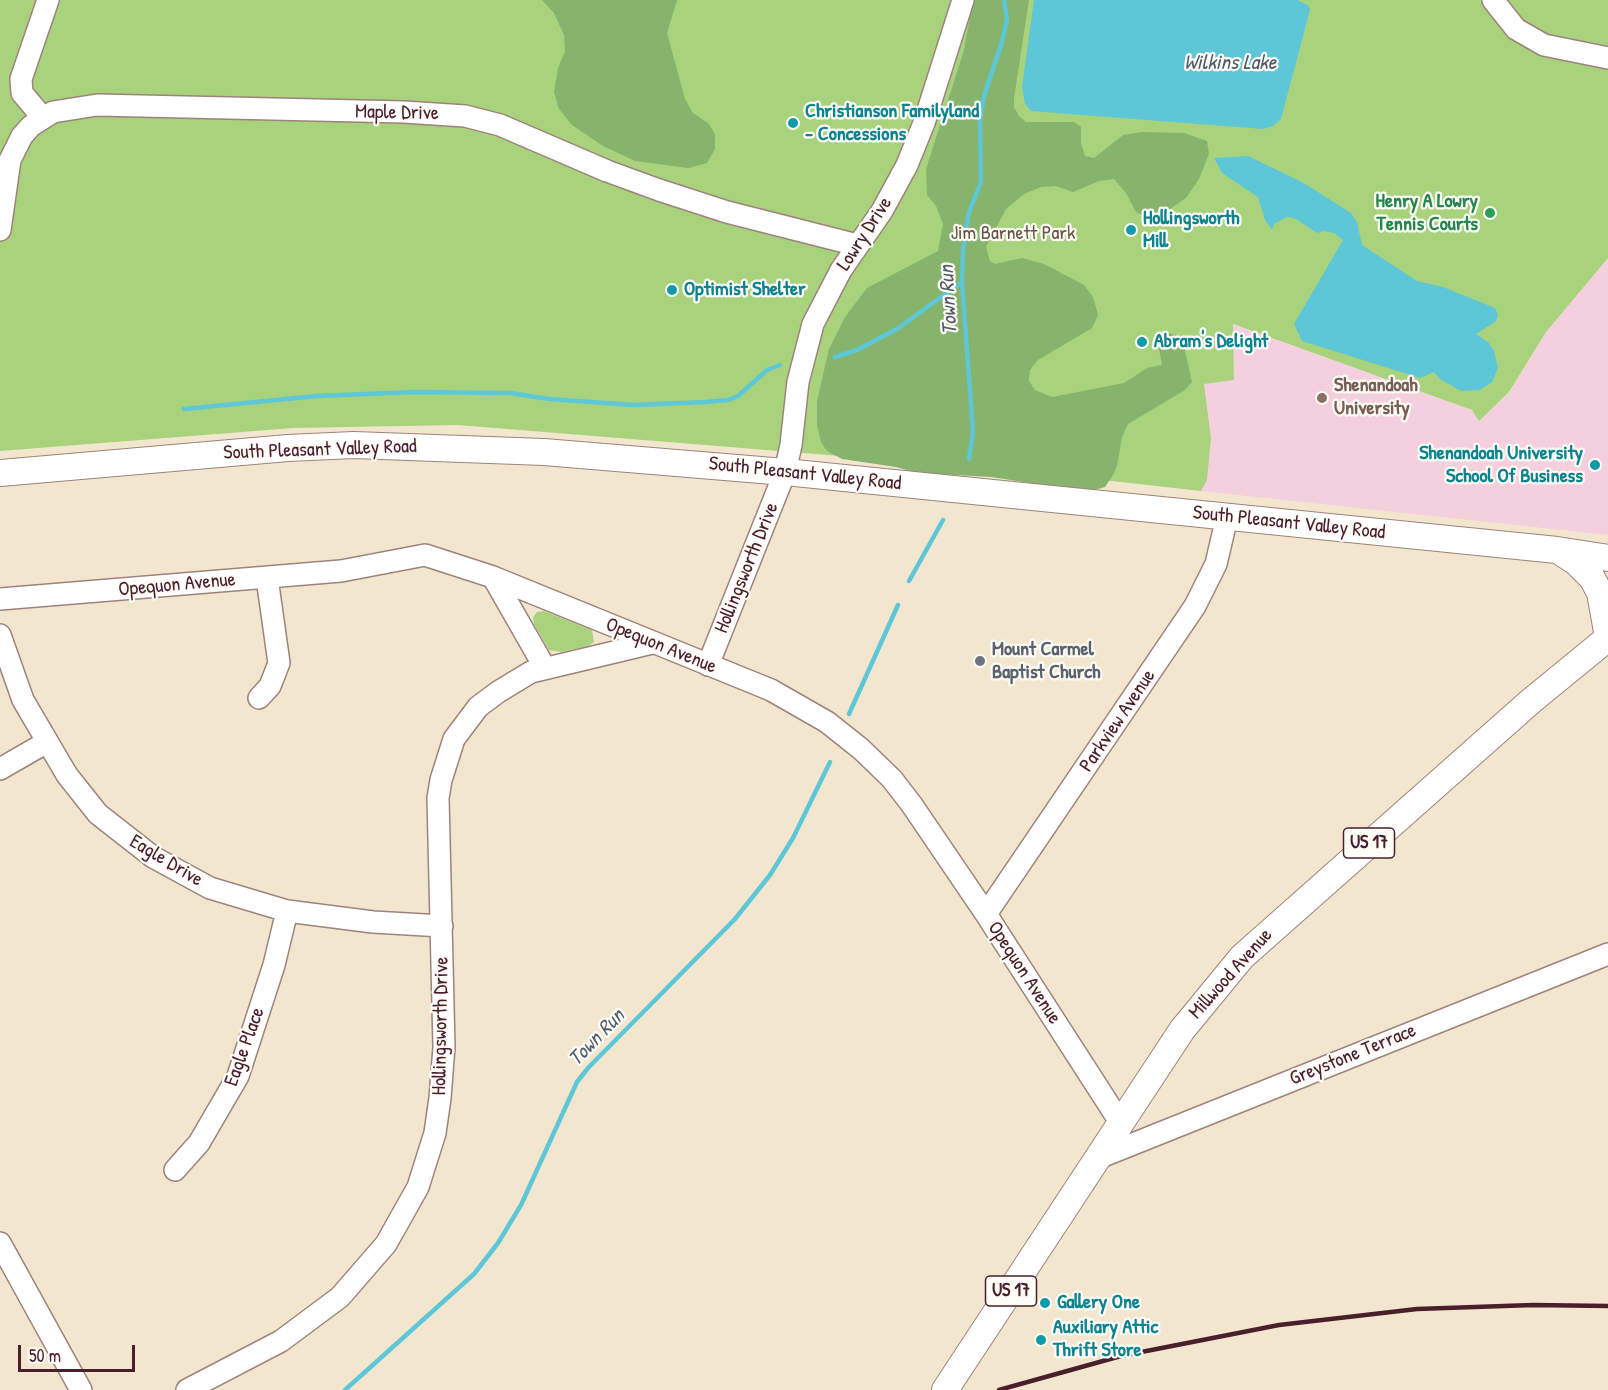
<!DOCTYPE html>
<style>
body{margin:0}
#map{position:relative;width:1608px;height:1390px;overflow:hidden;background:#f2e7ce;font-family:"Patrick Hand",sans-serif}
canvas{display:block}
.scale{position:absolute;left:18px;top:1345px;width:117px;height:27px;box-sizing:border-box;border:3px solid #4a1f2b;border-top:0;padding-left:8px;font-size:18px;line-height:21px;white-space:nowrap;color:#4a1f2b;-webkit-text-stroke:4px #fdfcf7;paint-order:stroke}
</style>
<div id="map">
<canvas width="1608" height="1390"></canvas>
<div class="scale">50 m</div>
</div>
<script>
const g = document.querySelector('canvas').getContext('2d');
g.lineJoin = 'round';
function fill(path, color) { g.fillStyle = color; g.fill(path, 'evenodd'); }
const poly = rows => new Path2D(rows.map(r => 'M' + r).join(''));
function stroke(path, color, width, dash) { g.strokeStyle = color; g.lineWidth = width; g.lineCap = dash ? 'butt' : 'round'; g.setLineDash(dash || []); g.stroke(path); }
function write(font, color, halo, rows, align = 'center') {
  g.font = font + ' "Patrick Hand",sans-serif'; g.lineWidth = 4.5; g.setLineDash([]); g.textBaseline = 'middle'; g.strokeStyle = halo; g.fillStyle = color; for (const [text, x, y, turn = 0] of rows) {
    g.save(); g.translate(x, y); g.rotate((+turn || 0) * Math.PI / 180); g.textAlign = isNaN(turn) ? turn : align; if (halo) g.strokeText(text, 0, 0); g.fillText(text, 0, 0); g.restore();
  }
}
const built = poly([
 [1608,258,1608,535,1201,491,1207,480,1211,438,1204,383,1234,380,1232,324,1472,410,1479,420,1509,393,1546,332]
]);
const green = poly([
 [0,0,1608,0,1608,258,1546,332,1509,392,1479,421,1472,410,1233,324,1234,380,1204,384,1211,438,1207,480,1201,491,1014,470,458,425,293,428,0,451],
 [544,611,592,630,594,642,588,646,562,652,549,650,534,624,533,617,537,612]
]);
const forest = poly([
 [542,0,677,0,667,33,685,99,693,113,708,123,715,134,715,149,707,163,688,168,635,161,603,146,572,125,559,109,554,92,558,68,565,51,564,35,554,13],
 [973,0,1029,0,1014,98,1014,107,1019,116,1026,122,1074,122,1081,127,1081,143,1085,156,1094,158,1123,135,1142,132,1184,133,1207,141,1209,154,1199,179,1186,198,1167,211,1148,218,1136,212,1126,193,1114,179,1099,181,1073,192,1056,186,1041,187,1024,194,1006,209,986,247,990,261,995,264,1022,258,1044,264,1084,285,1093,297,1098,315,1092,328,1038,360,1030,370,1029,381,1035,390,1052,397,1124,383,1147,368,1162,365,1157,338,1165,332,1175,335,1184,346,1192,382,1185,390,1128,424,1122,437,1117,466,1113,475,1105,487,1088,492,991,477,917,473,896,467,842,459,827,451,821,442,817,425,817,401,829,349,845,317,867,288,938,251,943,224,936,206,927,195,926,169,964,50]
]);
const water = poly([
 [1034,0,1297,0,1308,5,1310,10,1281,119,1273,126,1263,129,1031,111,1025,104,1022,87],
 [1248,156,1302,182,1351,213,1357,222,1362,245,1417,281,1443,287,1495,308,1498,315,1496,321,1476,334,1489,343,1494,351,1498,368,1492,382,1480,390,1461,391,1440,379,1434,372,1420,378,1302,341,1294,324,1343,240,1334,233,1324,231,1317,233,1296,219,1287,217,1274,224,1272,230,1265,220,1258,197,1222,173,1214,158]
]);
const stream = poly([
 [835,357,857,350,897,329,962,282],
 [184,409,317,396,414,392,510,393,549,399,633,405,706,402,728,400,738,396,767,370,780,365],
 [969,459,973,432,962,282,963,250,969,212,981,182,980,120,984,96,1001,45,1007,20,1004,0],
 [909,581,943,520],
 [849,714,898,605],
 [345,1390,474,1274,498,1243,521,1205,577,1082,588,1068,735,919,770,875,793,838,830,762]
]);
const minor = poly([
 [1493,0,1516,29,1544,45,1608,58],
 [43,118,22,93,21,79,48,0],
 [0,230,10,160,22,136,31,126,53,112,97,105,404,112,465,116,500,125,607,171,659,190,727,212,857,245],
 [493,577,545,668],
 [0,599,341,571,425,555,493,577,771,690,827,722,861,749,892,779,912,805,986,914,1120,1122],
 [0,635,23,700,67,775,98,814,153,857,210,888,287,911,373,922,442,926],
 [708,665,785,472,791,445,798,382,813,324,841,270,882,211,907,165,924,123,963,0],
 [259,698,270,686,279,663,267,578],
 [0,769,47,742],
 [986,914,1195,606,1216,564,1227,517],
 [1098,1158,1608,954],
 [175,1170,199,1143,238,1076,274,965,287,911],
 [0,1243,81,1390],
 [187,1390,281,1341,340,1297,386,1244,418,1187,435,1133,440,1098,444,1047,438,798,441,780,454,739,478,707,498,692,531,672,652,643]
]);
const major = poly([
 [0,473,288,448,354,445,544,452,785,472,1557,550,1608,558],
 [1562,553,1576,562,1592,578,1600,593,1608,637],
 [945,1390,1182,1030,1242,957,1531,701,1608,638]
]);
const rail = poly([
 [999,1390,1121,1356,1279,1325,1417,1309,1533,1305,1608,1306]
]);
const markers = [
 [793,123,6,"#0f9aa8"],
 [1490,213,6,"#2e9e5b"],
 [1131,230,6,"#0f9aa8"],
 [672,290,6,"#0f9aa8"],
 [1142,342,6,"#0f9aa8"],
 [1322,398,6,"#8d6e63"],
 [1595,465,6,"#0f9aa8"],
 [980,661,6,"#6b7280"],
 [1045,1303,6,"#0f9aa8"],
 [1041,1340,6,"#0f9aa8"]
];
const shields = [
 [1369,843,51],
 [1011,1291,51]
];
const shieldNames = [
 ["US 17",1369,843],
 ["US 17",1011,1291]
];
const cultureNames = [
 ["Christianson Familyland",805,112],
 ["- Concessions",805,135],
 ["Hollingsworth",1143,219],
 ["Mill",1143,242],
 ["Optimist Shelter",684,290],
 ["Abram's Delight",1154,342],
 ["Shenandoah University",1583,454,"right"],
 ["School Of Business",1583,477,"right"],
 ["Gallery One",1057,1303],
 ["Auxiliary Attic",1053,1328],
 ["Thrift Store",1053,1351]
];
const streetNames = [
 ["Maple Drive",397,113,1],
 ["Lowry Drive",865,234,-57],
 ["South Pleasant Valley Road",320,450,-2],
 ["South Pleasant Valley Road",805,474,6],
 ["South Pleasant Valley Road",1289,523,6],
 ["Hollingsworth Drive",747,568,-68],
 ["Opequon Avenue",177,585,-5],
 ["Opequon Avenue",661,646,22],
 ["Parkview Avenue",1118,721,-56],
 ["Eagle Drive",166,861,31],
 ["Opequon Avenue",1024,973,57],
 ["Millwood Avenue",1231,974,-48],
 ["Hollingsworth Drive",441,1026,-89],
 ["Eagle Place",245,1047,-70],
 ["Greystone Terrace",1353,1055,-22]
];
const leisureNames = [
 ["Henry A Lowry",1478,202],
 ["Tennis Courts",1478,225]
];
const parkNames = [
 ["Jim Barnett Park",1013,234]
];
const educationNames = [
 ["Shenandoah",1334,386],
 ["University",1334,409]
];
const worshipNames = [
 ["Mount Carmel",992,650],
 ["Baptist Church",992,673]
];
const waterNames = [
 ["Wilkins Lake",1230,63],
 ["Town Run",949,300,-93],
 ["Town Run",597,1038,-46]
];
fill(built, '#f4cfde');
fill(green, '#a9d27d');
fill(forest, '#86b46c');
fill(water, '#5dc7d8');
stroke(stream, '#5dc7d8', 4.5);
stroke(minor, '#9e837c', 24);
stroke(major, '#9e837c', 28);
stroke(minor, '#fff', 21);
stroke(major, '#fff', 26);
stroke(rail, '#4a1f2b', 4.5);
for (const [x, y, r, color] of markers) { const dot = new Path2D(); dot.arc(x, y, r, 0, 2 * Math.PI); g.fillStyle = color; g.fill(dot); stroke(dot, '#fdfcf7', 2); }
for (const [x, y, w] of shields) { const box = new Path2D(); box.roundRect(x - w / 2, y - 15, w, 30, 4.5); g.fillStyle = '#fdfcf7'; g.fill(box); stroke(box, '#4a1f2b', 1.5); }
write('bold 18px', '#4a1f2b', null, shieldNames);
write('bold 20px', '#0d838f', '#fdfcf7', cultureNames, 'left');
write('20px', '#4a1f2b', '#fdfcf7', streetNames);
write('bold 20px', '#27864d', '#fdfcf7', leisureNames, 'right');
write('20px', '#654', '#fdfcf7', parkNames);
write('bold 20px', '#785e54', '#fdfcf7', educationNames, 'left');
write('bold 20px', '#5b616d', '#fdfcf7', worshipNames, 'left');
write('italic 21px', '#515a68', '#fdfcf7', waterNames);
</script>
